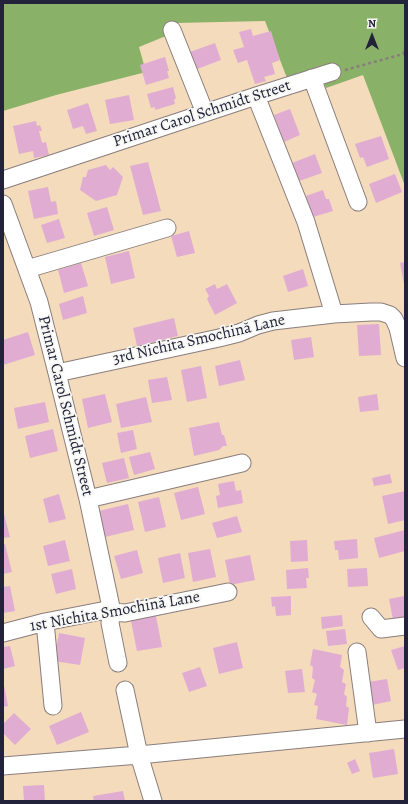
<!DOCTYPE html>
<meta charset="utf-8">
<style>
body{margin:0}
#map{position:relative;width:408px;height:804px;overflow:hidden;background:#f3dbbc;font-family:Alegreya,serif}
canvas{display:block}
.frame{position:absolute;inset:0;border:4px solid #22223b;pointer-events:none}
.north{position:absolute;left:352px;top:16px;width:40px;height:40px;-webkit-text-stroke:3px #f6f6f2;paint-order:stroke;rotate:0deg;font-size:11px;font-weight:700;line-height:16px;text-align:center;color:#22223b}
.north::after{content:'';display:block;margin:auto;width:14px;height:18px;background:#22223b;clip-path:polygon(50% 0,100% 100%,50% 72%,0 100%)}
</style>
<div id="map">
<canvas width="408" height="804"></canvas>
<div class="frame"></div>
<div class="north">N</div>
</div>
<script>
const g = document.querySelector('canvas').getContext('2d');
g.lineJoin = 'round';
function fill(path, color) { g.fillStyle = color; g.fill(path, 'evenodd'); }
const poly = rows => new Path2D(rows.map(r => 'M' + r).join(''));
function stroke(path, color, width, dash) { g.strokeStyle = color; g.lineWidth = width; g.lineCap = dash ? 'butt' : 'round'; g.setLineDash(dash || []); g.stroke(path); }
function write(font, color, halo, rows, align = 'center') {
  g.font = font + ' Alegreya,serif'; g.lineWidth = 3.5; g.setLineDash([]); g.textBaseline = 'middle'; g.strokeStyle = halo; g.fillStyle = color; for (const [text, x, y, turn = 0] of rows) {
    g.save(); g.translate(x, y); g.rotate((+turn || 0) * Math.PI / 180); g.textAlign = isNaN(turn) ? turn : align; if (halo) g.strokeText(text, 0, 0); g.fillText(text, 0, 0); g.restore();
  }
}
const forest = poly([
 [3,3,405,3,405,186,363,75,326,88,318,68,287,78,265,21,176,23,178,31,139,47,146,72,56,95,3,111]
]);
const building = poly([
 [251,29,253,36,271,31,280,60,272,63,275,74,264,77,266,81,255,84,247,60,238,63,233,50,244,47,239,32],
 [215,43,221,60,197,69,190,52],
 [165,57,169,71,167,71,169,78,146,85,140,65],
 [173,87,176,98,174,100,175,104,155,110,155,107,151,108,147,94],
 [129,95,134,120,110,124,105,100],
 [88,103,97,131,86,134,83,126,73,129,67,110],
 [290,109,300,135,284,142,274,115],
 [36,121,37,126,40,125,42,131,39,131,42,143,46,142,49,155,34,158,33,151,19,154,13,126],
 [381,136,389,159,367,167,363,157,360,158,355,144],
 [315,154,322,173,299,181,292,163],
 [148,162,161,211,143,215,130,166],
 [106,165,110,170,113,167,123,177,117,195,96,201,80,190,83,177,86,177,88,170],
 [395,174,402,192,376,203,369,184],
 [48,187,51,202,56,201,58,214,34,219,28,191],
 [323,190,326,199,329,199,333,211,313,217,306,196],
 [107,207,114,230,94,236,87,213],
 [59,219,65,238,47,243,41,225],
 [189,231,195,253,177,257,171,236],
 [129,251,135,278,111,284,105,257],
 [405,262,405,284,404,284,400,263],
 [81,263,88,286,64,293,58,270],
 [303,269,308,286,288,292,283,276],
 [215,284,217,289,227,284,237,303,215,315,207,299,209,296,205,289],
 [83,296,87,313,63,320,59,304],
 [174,318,178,336,137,346,133,328],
 [379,324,381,355,359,356,357,325],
 [28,332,35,355,3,365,3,340],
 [311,337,314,357,294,360,291,340],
 [240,360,245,380,219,386,215,366],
 [201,366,207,398,187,402,181,370],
 [167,377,172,400,152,403,148,380],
 [105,394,112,422,88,428,82,399],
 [377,394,379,410,360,412,358,397],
 [146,397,152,422,121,428,116,404],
 [45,402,49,422,18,429,14,408],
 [219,422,222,435,224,435,227,446,223,446,219,450,194,456,189,428],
 [53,429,58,451,30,458,25,436],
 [133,430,137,449,121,453,117,433],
 [150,452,155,469,134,475,129,457],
 [124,458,129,478,107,483,102,463],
 [390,474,392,483,374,486,372,478],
 [234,481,236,491,241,490,243,503,218,508,216,496,220,495,218,484],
 [198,487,205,514,181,520,174,493],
 [405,491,405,520,388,524,382,496],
 [59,494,66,519,49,523,43,499],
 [159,497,166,527,145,532,138,502],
 [128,504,134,530,105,537,99,511],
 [3,510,10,537,3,538],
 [237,516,242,532,217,538,212,523],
 [405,530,405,551,379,558,374,538],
 [357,539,358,558,339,560,338,550,335,550,334,541],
 [65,540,70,561,48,566,43,546],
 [307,540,308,561,291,562,290,541],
 [3,544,5,544,12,572,3,574],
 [210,549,216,577,193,582,188,553],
 [137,550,143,573,121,579,114,556],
 [180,553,185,578,163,583,158,558],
 [250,555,255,580,230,585,225,560],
 [308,568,309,578,306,578,307,588,287,589,286,570],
 [367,568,368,586,348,587,347,569],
 [72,569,76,589,56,594,51,574],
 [10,586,15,611,3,613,3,587],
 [291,596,291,615,276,616,275,606,272,607,271,597],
 [405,596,405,617,393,619,389,599],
 [342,615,343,626,322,629,321,617],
 [156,616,162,647,137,651,131,621],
 [345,629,347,644,328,646,326,631],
 [59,633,85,638,80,665,54,661],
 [237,642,243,668,219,674,213,648],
 [10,646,15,666,3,669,3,647],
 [405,646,405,668,398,670,391,650],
 [313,649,342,655,340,667,344,670,342,682,346,684,344,694,347,697,346,706,349,708,347,725,316,719,318,706,314,705,317,694,312,692,315,680,312,678,313,667,310,665],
 [200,667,207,686,189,692,182,673],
 [302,669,305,692,288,693,285,671],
 [387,679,391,701,372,705,368,682],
 [4,685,8,706,3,707,3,686],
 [81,712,89,732,57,745,49,726],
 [14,713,31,729,15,745,3,733,3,724],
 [394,749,398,774,373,778,369,753],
 [355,759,360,771,352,774,347,763],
 [44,785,45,801,24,801,23,786],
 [123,791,125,801,94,801,93,796]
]);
const path = poly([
 [345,70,403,54,405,50]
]);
const minor = poly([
 [172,30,205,113],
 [312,78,358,202],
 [256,96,306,222,334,314],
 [3,180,256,96,332,72],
 [3,204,39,302,57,373,88,499,112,612,110,623,118,663],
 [27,269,167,228],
 [57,373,219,338,239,333,258,325,273,321,334,314,371,312,381,312,390,315,394,319,398,328,405,358],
 [88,499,242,463],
 [371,617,381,629,405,626],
 [45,622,53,706],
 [3,633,45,622,101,611,125,613,228,592],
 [357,652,368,733],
 [125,690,139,755,153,801],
 [3,766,139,755,405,729]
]);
const streetNames = [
 ["Primar Carol Schmidt Street",202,114,-18],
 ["3rd Nichita Smochină Lane",199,340,-13],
 ["Primar Carol Schmidt Street",65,406,76],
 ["1st Nichita Smochină Lane",115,612,-10]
];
fill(forest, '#89b268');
fill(building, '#e1acd2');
stroke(minor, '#8a7e7c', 19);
stroke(path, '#8a7e7c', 2.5, [3, 3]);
stroke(minor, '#fff', 17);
write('16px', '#22223b', '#f6f6f2', streetNames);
</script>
